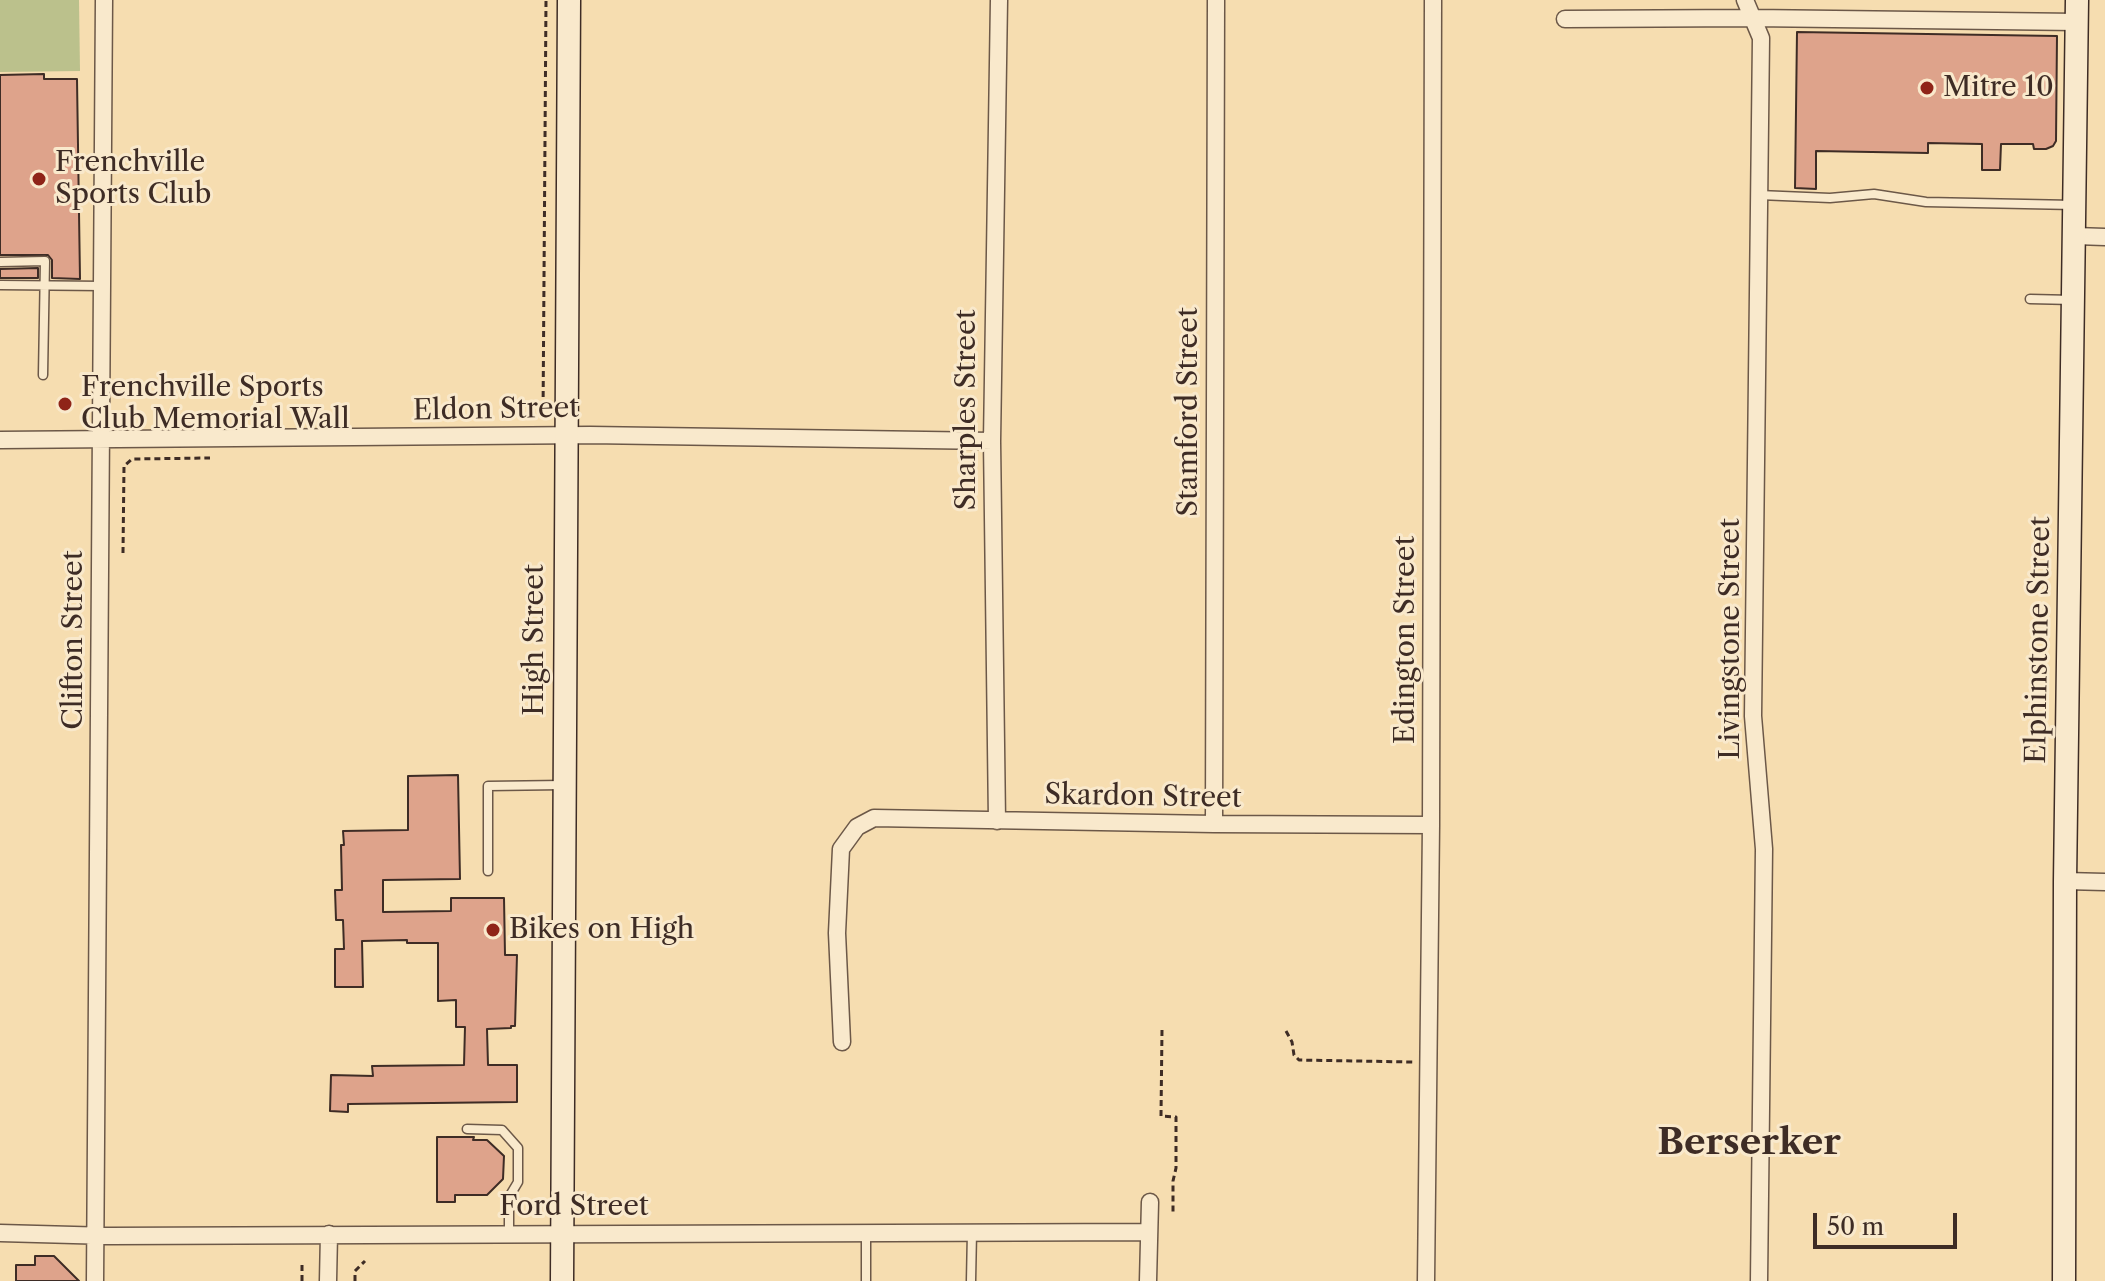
<!DOCTYPE html>
<style>
body{margin:0}
#map{position:relative;width:2105px;height:1281px;overflow:hidden;background:#f6ddb0;font-family:"Libre Caslon Text",serif}
canvas{display:block}
.scale{position:absolute;left:1813px;top:1213px;width:144px;height:36px;box-sizing:border-box;border:4px solid #3e2c25;border-top:0;padding-left:10px;font-size:24px;line-height:28px;white-space:nowrap;color:#3e2c25;-webkit-text-stroke:6px #f9e9cc;paint-order:stroke}
</style>
<div id="map">
<canvas width="2105" height="1281"></canvas>
<div class="scale">50 m</div>
</div>
<script>
const g = document.querySelector('canvas').getContext('2d');
g.lineJoin = 'round';
function fill(path, color) { g.fillStyle = color; g.fill(path, 'evenodd'); }
const poly = rows => new Path2D(rows.map(r => 'M' + r).join(''));
function stroke(path, color, width, dash) { g.strokeStyle = color; g.lineWidth = width; g.lineCap = dash ? 'butt' : 'round'; g.setLineDash(dash || []); g.stroke(path); }
function write(font, color, halo, rows, align = 'center') {
  g.font = font + ' "Libre Caslon Text",serif'; g.lineWidth = 6; g.setLineDash([]); g.textBaseline = 'middle'; g.strokeStyle = halo; g.fillStyle = color; for (const [text, x, y, turn = 0] of rows) {
    g.save(); g.translate(x, y); g.rotate((+turn || 0) * Math.PI / 180); g.textAlign = isNaN(turn) ? turn : align; if (halo) g.strokeText(text, 0, 0); g.fillText(text, 0, 0); g.restore();
  }
}
const green = poly([
 [0,0,79,0,80,71,0,72]
]);
const building = poly([
 [1797,32,2057,36,2056,141,2053,146,2046,149,2034,149,2033,144,2001,144,2000,170,1982,170,1982,144,1928,143,1928,153,1816,151,1816,189,1795,188,1797,32],
 [44,74,44,79,77,79,80,279,52,278,52,260,48,255,0,255,0,75,44,74],
 [38,268,38,278,0,278,0,269,38,268],
 [458,775,460,879,383,880,383,912,451,911,451,898,504,898,505,955,517,955,515,1026,511,1026,511,1028,487,1029,488,1065,517,1065,517,1102,348,1104,348,1112,330,1111,331,1075,373,1076,372,1066,464,1065,465,1027,456,1027,456,1000,438,1001,438,943,407,943,407,940,362,941,363,987,335,987,335,949,344,949,343,920,336,920,335,890,342,890,341,845,344,845,343,831,408,830,408,776,458,775],
 [437,1137,474,1137,473,1140,487,1140,504,1156,503,1179,487,1195,455,1195,455,1202,437,1202,437,1137],
 [35,1256,54,1256,79,1281,16,1281,16,1265,35,1265,35,1256]
]);
const path = poly([
 [543,417,546,0],
 [123,553,124,466,132,459,210,458],
 [1162,1030,1161,1116,1176,1117,1176,1168,1173,1181,1173,1212],
 [1286,1031,1292,1042,1294,1055,1299,1060,1413,1062],
 [302,1281,302,1261],
 [355,1281,355,1271,365,1261]
]);
const lane = poly([
 [1759,195,1830,198,1874,194,1926,202,2074,205],
 [0,262,45,261,43,375],
 [0,285,103,286],
 [2030,299,2073,300],
 [488,871,488,786,563,785],
 [467,1129,502,1130,518,1148,518,1182,509,1197,509,1234],
 [866,1281,866,1234],
 [971,1281,972,1232]
]);
const street = poly([
 [1745,0,1761,38,1753,716,1764,849,1759,1281],
 [1565,19,1753,18,2077,22],
 [2075,236,2105,237],
 [0,440,590,435,992,441],
 [997,821,992,441,999,0],
 [1214,824,1216,0],
 [2065,881,2105,882],
 [842,1042,837,933,841,849,857,827,874,818,1214,824,1431,825],
 [0,1233,110,1236,1149,1232],
 [95,1281,104,0],
 [328,1281,329,1234],
 [1148,1281,1150,1202],
 [1426,1281,1431,825,1433,0]
]);
const secondary = poly([
 [562,1281,569,0],
 [2064,1281,2065,881,2077,0]
]);
const markers = [
 [1927,88,8,"#8f2418"],
 [39,179,8,"#8f2418"],
 [65,404,8,"#8f2418"],
 [493,930,8,"#8f2418"]
];
const poiNames = [
 ["Mitre 10",1943,88],
 ["Frenchville",55,163],
 ["Sports Club",55,195],
 ["Frenchville Sports",81,388],
 ["Club Memorial Wall",81,420],
 ["Bikes on High",509,930]
];
const streetNames = [
 ["Eldon Street",496,410,-1],
 ["Sharples Street",967,410,-90],
 ["Stamford Street",1189,412,-90],
 ["Livingstone Street",1731,639,-90],
 ["Clifton Street",74,640,-90],
 ["High Street",535,640,-90],
 ["Edington Street",1406,640,-90],
 ["Elphinstone Street",2039,640,-89],
 ["Skardon Street",1143,797,1],
 ["Ford Street",574,1207]
];
const districtNames = [
 ["Berserker",1749,1144]
];
fill(green, '#bbc18c');
fill(building, '#dea38b');
stroke(building, '#3e2c25', 2);
stroke(lane, '#6c5848', 11);
stroke(street, '#6c5848', 19);
stroke(secondary, '#3e2c25', 25);
stroke(path, '#3e2c25', 3, [6, 4]);
stroke(lane, '#f9e9cc', 8);
stroke(street, '#f9e9cc', 16);
stroke(secondary, '#f9e9cc', 22);
for (const [x, y, r, color] of markers) { const dot = new Path2D(); dot.arc(x, y, r, 0, 2 * Math.PI); g.fillStyle = color; g.fill(dot); stroke(dot, '#f9e9cc', 3); }
write('28px', '#3e2c25', '#f9e9cc', poiNames, 'left');
write('28px', '#3e2c25', '#f9e9cc', streetNames);
write('bold 36px', '#3e2c25', '#f9e9cc', districtNames);
</script>
